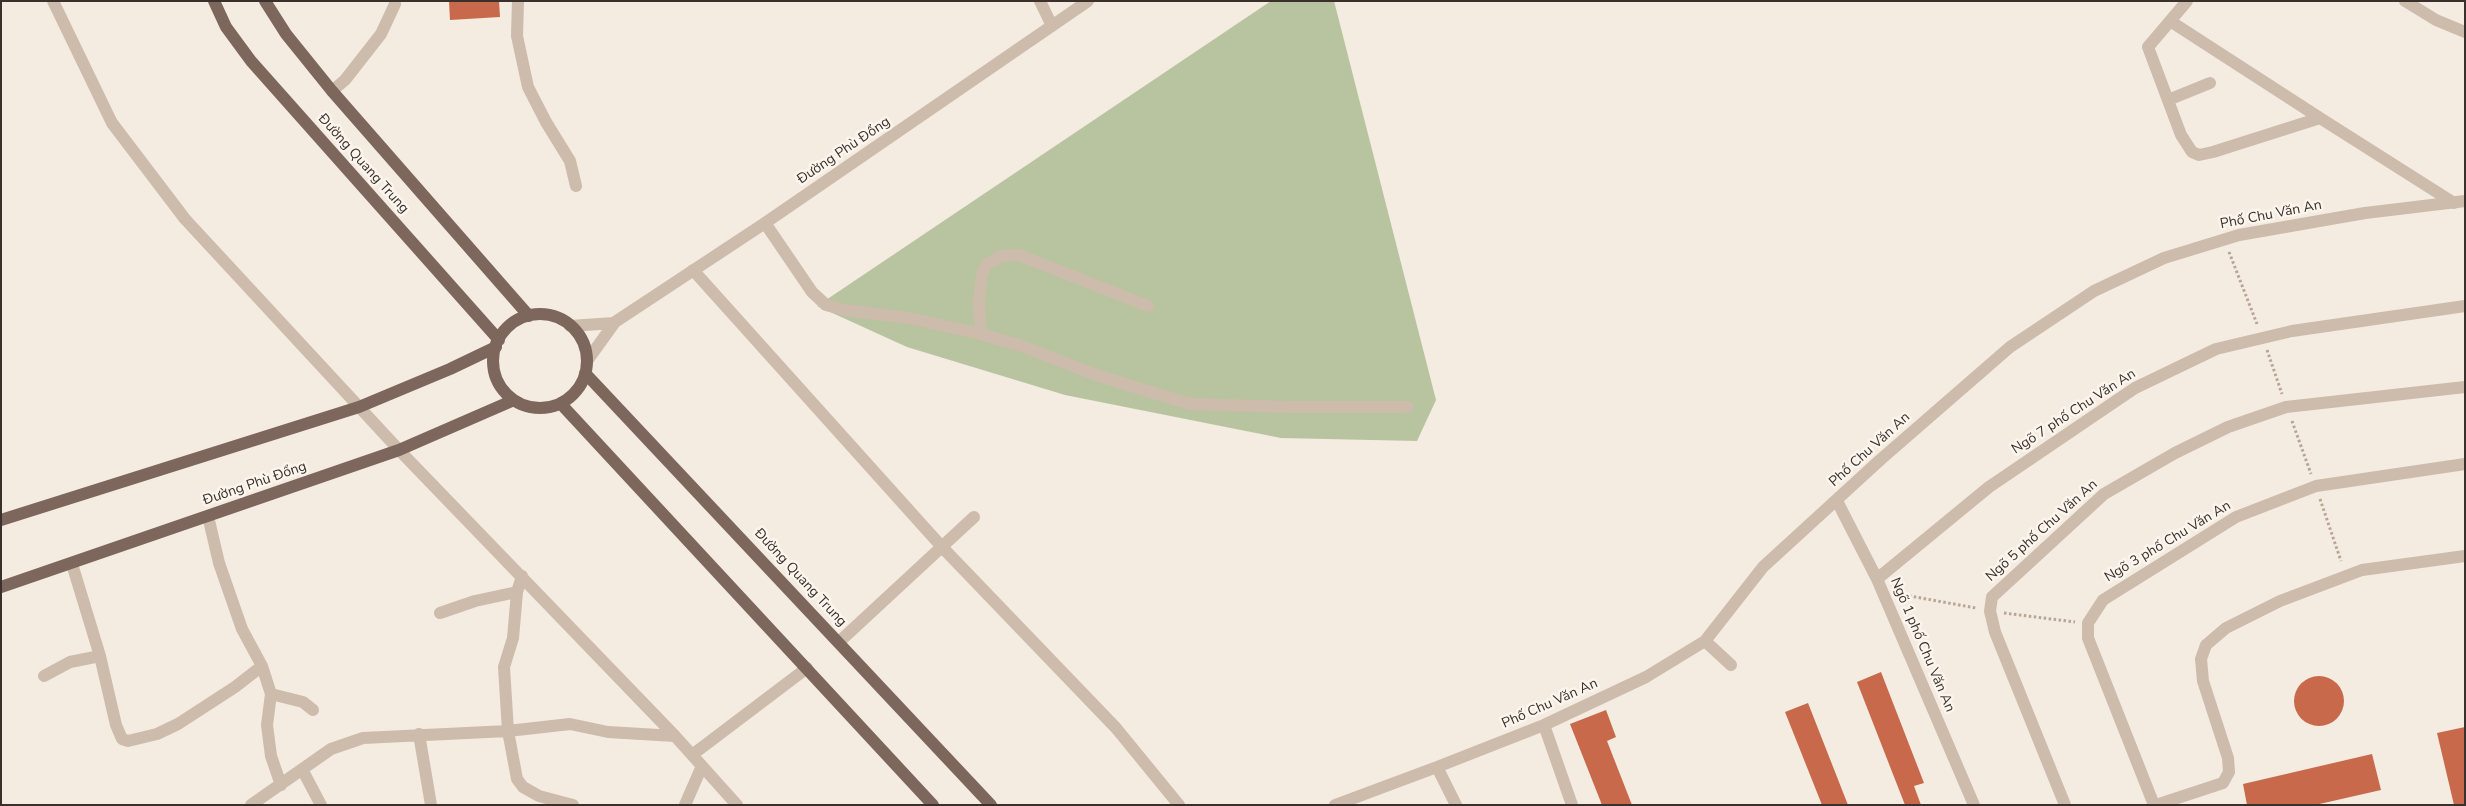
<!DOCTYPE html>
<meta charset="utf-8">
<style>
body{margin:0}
#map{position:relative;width:2466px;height:806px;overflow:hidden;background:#f4ebe1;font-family:"Nunito Sans",sans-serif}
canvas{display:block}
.frame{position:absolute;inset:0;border:2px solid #3b302b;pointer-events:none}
</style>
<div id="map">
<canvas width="2466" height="806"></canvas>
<div class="frame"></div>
</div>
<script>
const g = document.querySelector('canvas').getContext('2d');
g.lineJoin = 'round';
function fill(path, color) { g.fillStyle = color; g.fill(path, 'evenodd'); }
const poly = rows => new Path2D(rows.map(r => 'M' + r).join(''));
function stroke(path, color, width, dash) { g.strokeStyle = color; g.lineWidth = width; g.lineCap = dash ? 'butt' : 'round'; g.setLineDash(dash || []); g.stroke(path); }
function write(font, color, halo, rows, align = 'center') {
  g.font = font + ' "Nunito Sans",sans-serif'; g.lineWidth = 5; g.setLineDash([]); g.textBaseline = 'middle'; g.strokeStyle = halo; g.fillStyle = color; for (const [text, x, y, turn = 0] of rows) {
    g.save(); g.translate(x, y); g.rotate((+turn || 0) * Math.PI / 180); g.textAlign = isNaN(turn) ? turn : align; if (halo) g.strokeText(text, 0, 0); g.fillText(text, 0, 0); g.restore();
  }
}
const green = poly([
 [1271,1,1334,1,1436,400,1417,441,1281,438,1065,395,907,347,817,306]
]);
const building = poly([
 [449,1,499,1,500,17,450,20],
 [1881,672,1924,783,1914,786,1921,805,1905,805,1857,682],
 '2294 701a25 25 0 1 1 50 0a25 25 0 1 1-50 0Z',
 [1808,703,1848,805,1822,805,1785,712],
 [1606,710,1616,737,1607,741,1632,805,1602,805,1570,724],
 [2465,727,2465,805,2454,805,2437,733],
 [2372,754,2381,790,2315,805,2247,805,2243,784]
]);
const path = poly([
 [2229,252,2257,324],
 [2267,350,2282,394],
 [2292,421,2311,474],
 [2320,499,2341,561],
 [1899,594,1976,608],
 [2004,613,2075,622]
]);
const minor = poly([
 [53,1,112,123,185,219,399,450,675,736,737,805],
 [518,1,517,36,528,87,546,122,570,161,576,186],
 [1040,1,1052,26],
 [2187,1,2148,47,2181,135,2192,152,2199,155,2213,152,2320,118,2454,203],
 [2405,1,2436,20,2465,32],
 [2170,21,2320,118],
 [332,91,345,80,381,34,395,4],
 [2168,100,2210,83],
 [765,223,812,292,826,305,845,310,909,318,981,334,1022,346,1096,375,1190,404,1288,407,1407,407],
 [693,270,942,547,1116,728,1179,805],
 [570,326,614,323],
 [981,334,979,301,982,274,986,265,1001,256,1019,255,1148,306],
 [587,361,615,322,765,223,1088,1],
 [1837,501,1877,579,1974,805],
 [208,516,219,563,242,629,262,666,271,694,267,725,271,756,281,785],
 [72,564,100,656,116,725,122,739,128,741,157,734,178,724,235,687,262,666],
 [522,576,517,592,513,638,504,667,508,731,517,779,523,787,539,796,573,805],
 [1877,579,1989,487,2135,388,2216,349,2292,331,2465,306],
 [440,613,475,601,517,592],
 [1705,641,1731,665],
 [839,642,974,517],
 [44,676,70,662,100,656],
 [271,694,303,702,313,710],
 [1544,725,1572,805],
 [419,734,431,805],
 [692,755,807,668],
 [1437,767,1456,805],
 [303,771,321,805],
 [251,805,331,749,363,738,508,731,570,724,608,732,675,736],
 [685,805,702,766],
 [1335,805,1437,767,1544,725,1646,677,1705,641,1763,567,1880,460,2010,347,2094,291,2164,258,2239,235,2365,213,2465,201],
 [2065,805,1995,632,1990,611,1992,597,2104,494,2175,453,2228,427,2286,407,2465,387],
 [2154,805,2088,638,2088,623,2103,600,2236,517,2316,486,2465,464],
 [2156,805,2223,783,2229,772,2228,758,2203,681,2201,659,2206,645,2226,628,2280,601,2362,570,2465,556]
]);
const major = poly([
 [214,1,226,27,251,61,499,340],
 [265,1,286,34,332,91,529,316],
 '493 361a47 47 0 1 1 94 0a47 47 0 1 1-94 0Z',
 [585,373,991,805],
 [561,404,933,805],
 [1,520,359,407,450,369,496,347],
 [1,587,399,450,514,400]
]);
const streetNames = [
 ["Đường Phù Đổng",844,151,-34],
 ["Đường Quang Trung",363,164,48],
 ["Phố Chu Văn An",2271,215,-11],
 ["Ngõ 7 phố Chu Văn An",2074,412,-33],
 ["Phố Chu Văn An",1870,450,-42],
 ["Đường Phù Đổng",255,484,-19],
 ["Ngõ 5 phố Chu Văn An",2042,531,-42],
 ["Ngõ 3 phố Chu Văn An",2168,542,-31],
 ["Đường Quang Trung",800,578,47],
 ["Ngõ 1 phố Chu Văn An",1922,645,67],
 ["Phố Chu Văn An",1550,704,-24]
];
fill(green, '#b8c4a0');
fill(building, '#c8694b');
stroke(path, '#b9a596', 3, [2.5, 2.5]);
stroke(minor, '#cdbbac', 12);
stroke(major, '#7d675c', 12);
write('14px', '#3b302b', '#fbf5ee', streetNames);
</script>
